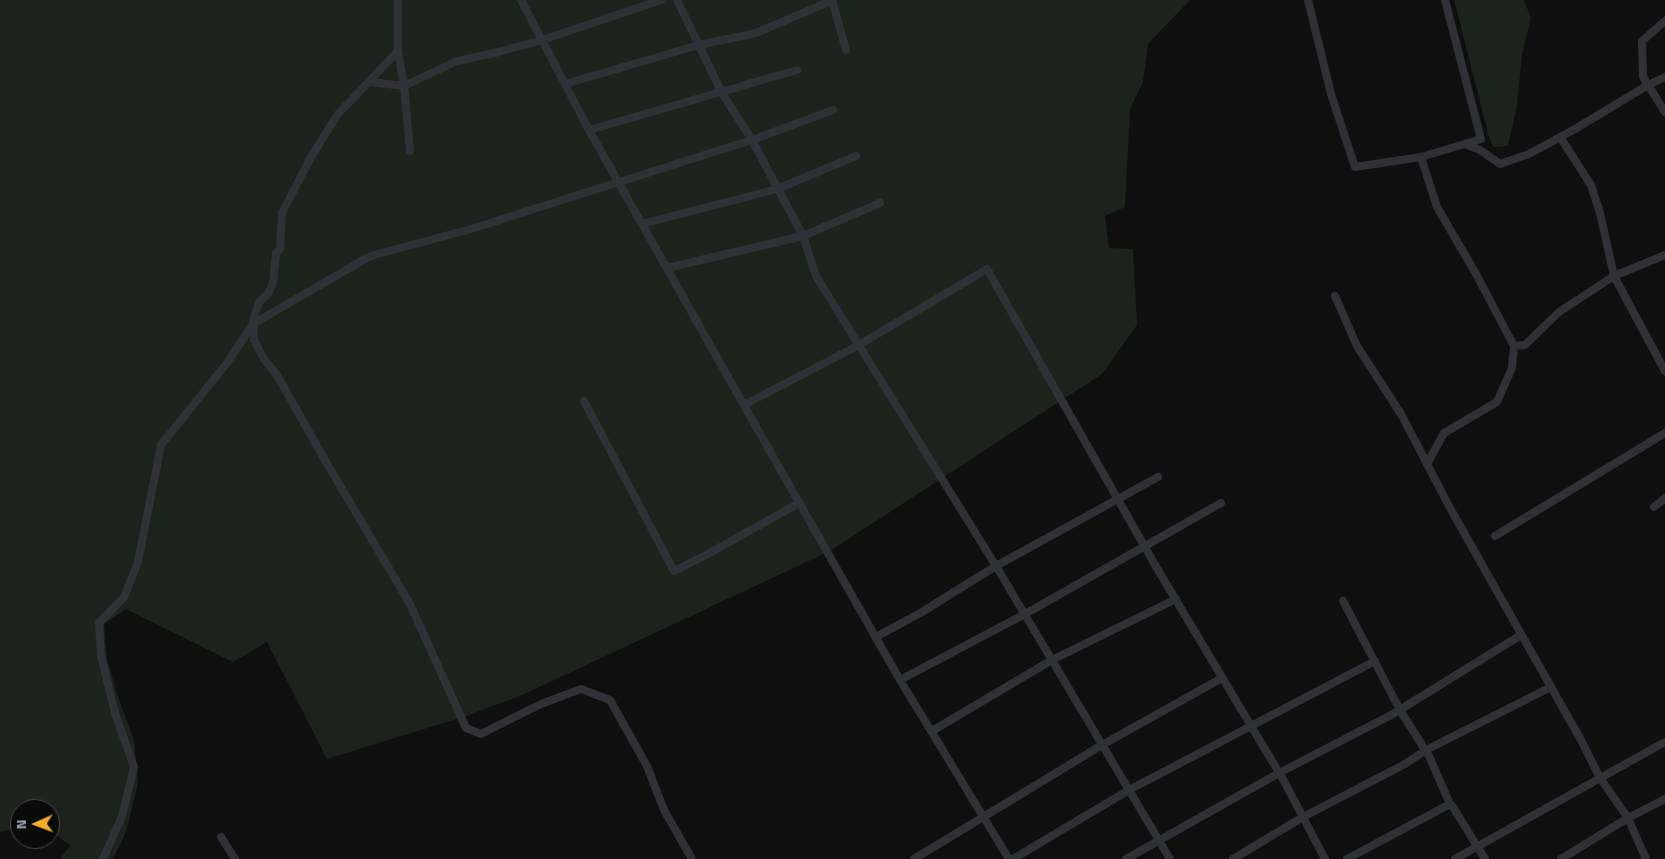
<!DOCTYPE html>
<style>
body{margin:0}
#map{position:relative;width:1665px;height:859px;overflow:hidden;background:#0f0f10;font-family:"Titillium Web",sans-serif}
canvas{display:block}
.north{position:absolute;left:10px;top:799px;width:50px;height:50px;box-sizing:border-box;background:#0a0a0b;border:1px solid #46484e;border-radius:50%;rotate:268deg;font-size:14px;font-weight:700;line-height:20px;text-align:center;color:#a0a5b2}
.north::after{content:'';display:block;margin:auto;width:18px;height:22px;background:#f5af23;clip-path:polygon(50% 0,100% 100%,50% 72%,0 100%)}
</style>
<div id="map">
<canvas width="1665" height="859"></canvas>
<div class="north">N</div>
</div>
<script>
const g = document.querySelector('canvas').getContext('2d');
g.lineJoin = 'round';
function fill(path, color) { g.fillStyle = color; g.fill(path, 'evenodd'); }
const poly = rows => new Path2D(rows.map(r => 'M' + r).join(''));
function stroke(path, color, width, dash) { g.strokeStyle = color; g.lineWidth = width; g.lineCap = dash ? 'butt' : 'round'; g.setLineDash(dash || []); g.stroke(path); }
const green = poly([
 [0,0,1190,0,1148,44,1143,82,1130,109,1125,207,1105,216,1109,248,1133,249,1137,325,1102,374,830,551,520,696,466,716,327,759,267,642,233,662,126,609,104,624,107,659,119,700,134,740,138,783,126,832,113,859,60,859,70,845,50,831,50,809,20,809,20,827,0,832],
 [1454,0,1524,0,1531,18,1522,54,1517,105,1508,146,1493,147,1488,134]
]);
const street = poly([
 [521,0,589,130,763,439,900,680,1009,859],
 [677,0,722,93,752,140,803,236,816,276,996,566,1170,859],
 [832,0,846,50],
 [1308,0,1331,94,1355,167,1421,157],
 [1445,0,1481,139,1421,157,1437,207,1475,272,1514,346],
 [1665,21,1642,41,1643,77,1665,112],
 [398,51,404,86,410,151],
 [370,82,404,86,457,61,499,52,542,40,661,0],
 [565,84,699,45,756,33,833,0],
 [589,130,797,70],
 [1560,137,1591,185,1600,213,1614,276,1665,371],
 [1465,144,1480,150,1500,164,1529,154,1575,129,1648,85,1665,77],
 [642,224,777,189,856,156],
 [667,268,803,236,880,203],
 [1335,296,1357,346,1401,414,1450,508,1581,740,1600,778,1628,818,1646,859],
 [584,401,674,571,708,554,799,503],
 [744,405,859,345,987,269,1158,570,1284,781,1325,859],
 [1427,464,1444,433,1497,402,1512,368,1514,346,1525,345,1559,312,1614,276,1665,255],
 [1654,507,1665,498],
 [1495,536,1665,433],
 [1343,601,1400,710,1429,756,1450,804],
 [876,637,922,612,996,566,1158,477],
 [900,680,1025,614,1221,503],
 [932,731,1052,660,1176,599],
 [221,837,235,859],
 [103,859,122,816,134,767,115,713,101,656,99,623,124,597,138,562,161,445,227,363,253,324,255,313,260,301,268,294,273,283,276,253,280,249,282,213,311,157,338,114,398,51,398,0],
 [692,859,664,810,647,766,610,700,581,689,541,704,481,734,466,728,410,604,326,462,277,375,264,359,254,340,253,324,365,259,374,255,471,229,619,182,752,140,833,110],
 [914,859,1102,745,1222,678],
 [1013,859,1129,790,1375,661],
 [1126,859,1279,773,1393,714,1521,635],
 [1233,859,1303,817,1405,764,1426,750,1551,687],
 [1347,859,1450,804,1453,807,1485,859],
 [1455,859,1665,742],
 [1561,859,1628,818,1665,799]
]);
fill(green, '#1b231c');
stroke(street, '#303136', 8);
</script>
